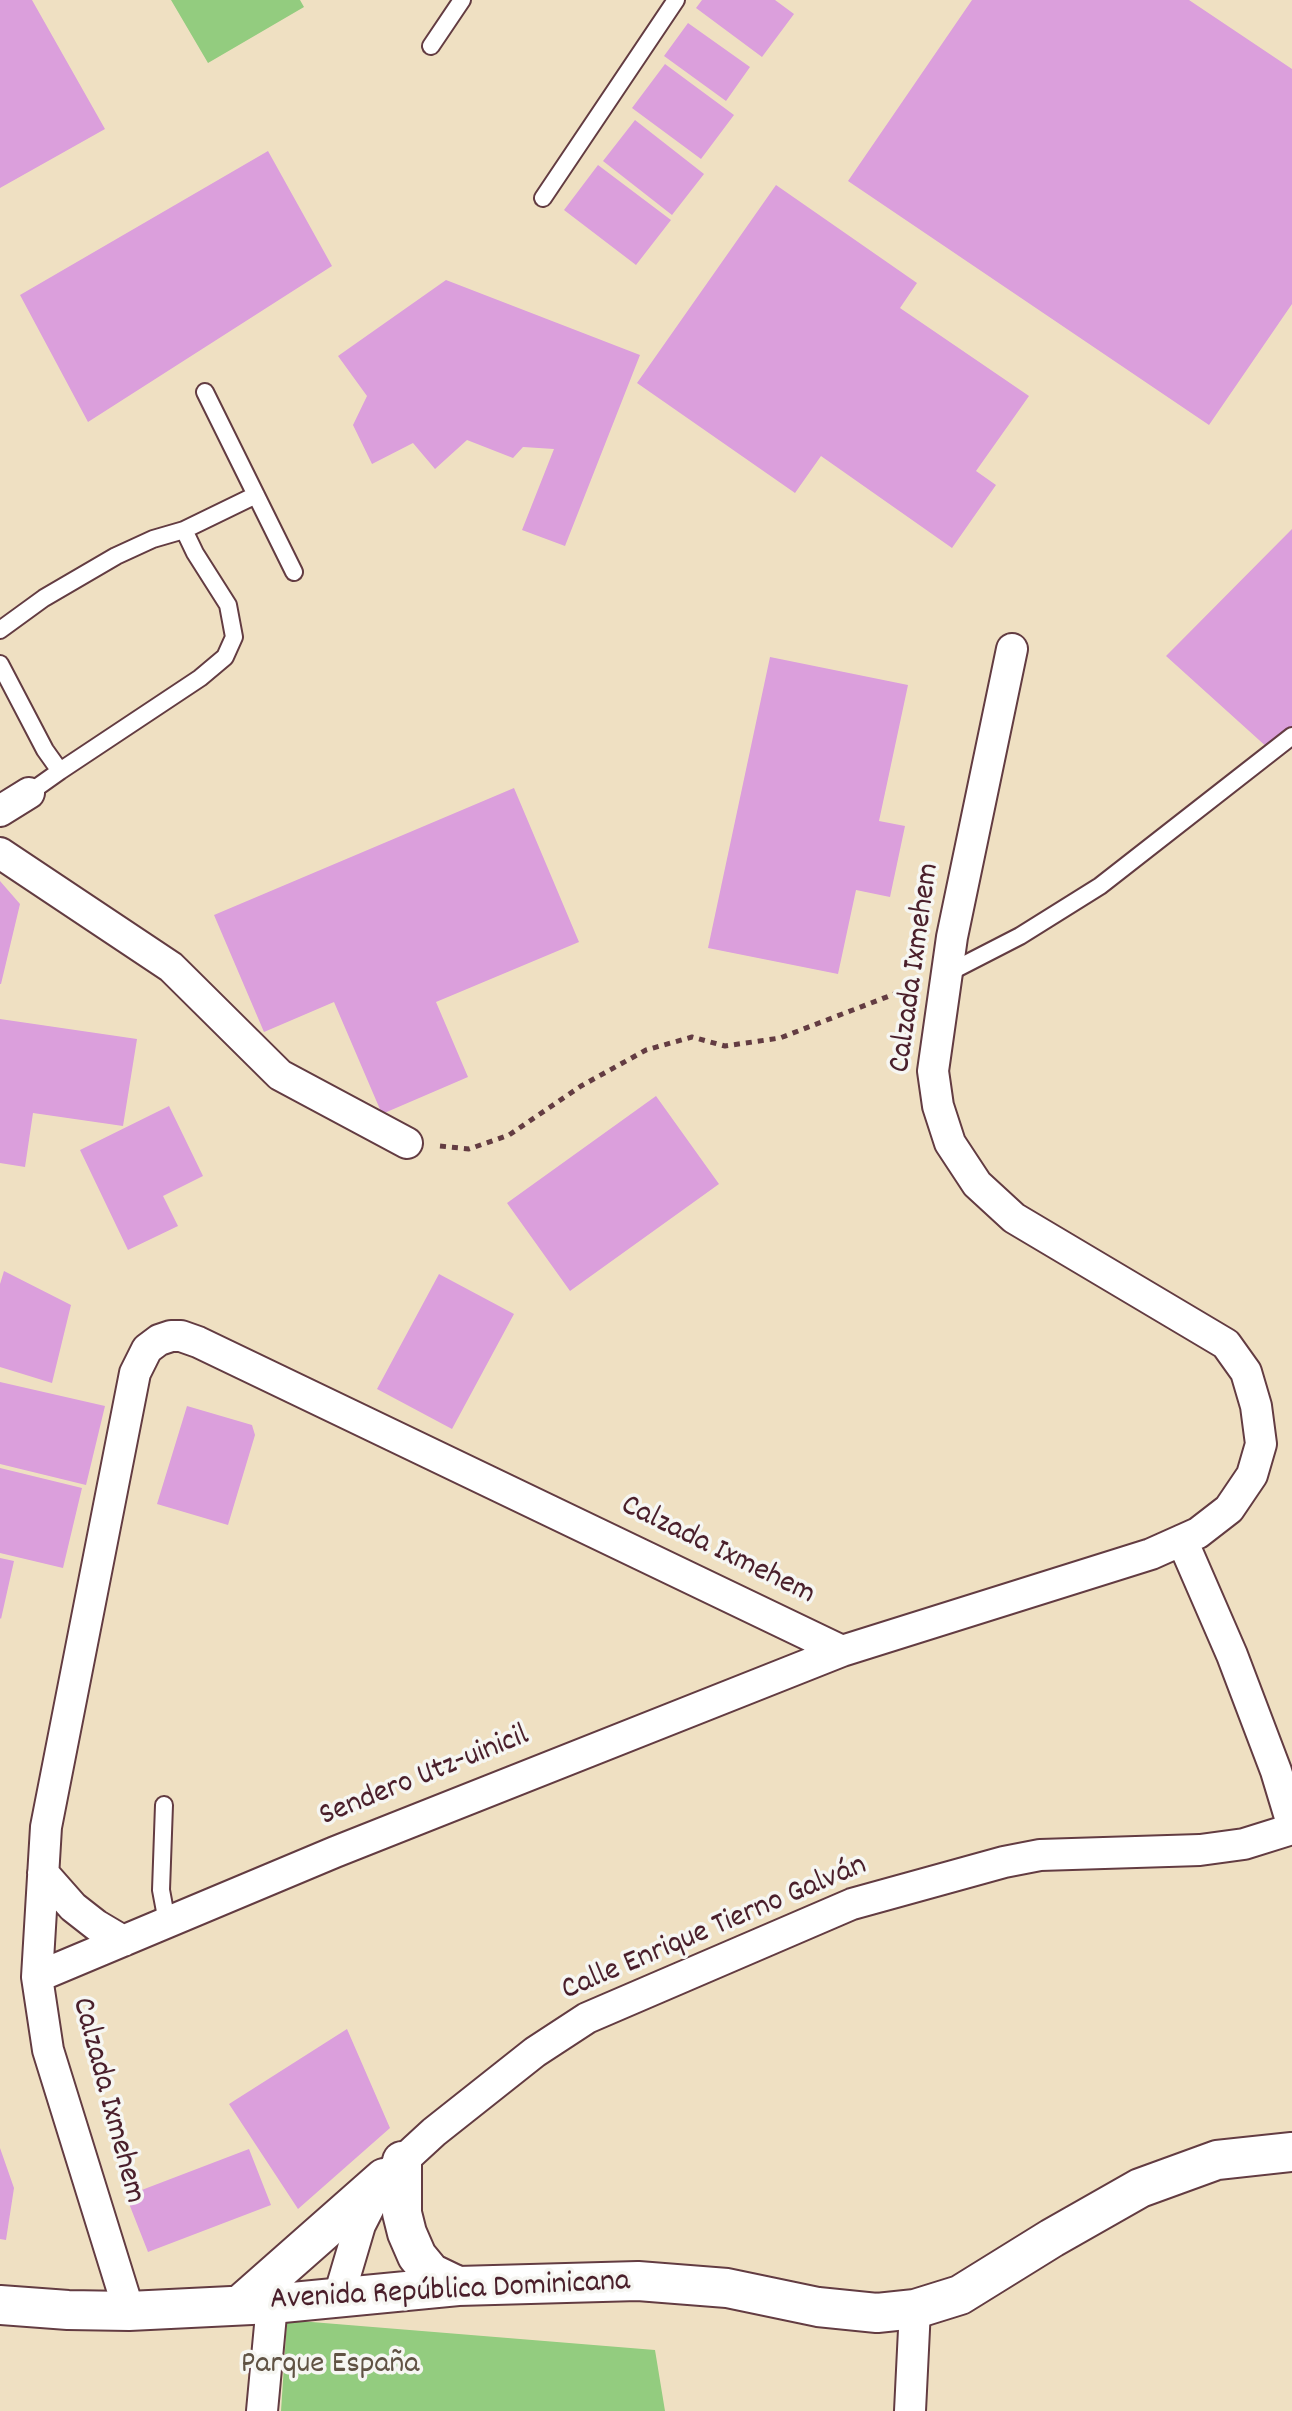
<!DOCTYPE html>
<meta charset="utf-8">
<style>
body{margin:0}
canvas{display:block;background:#efe0c2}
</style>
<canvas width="1292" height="2411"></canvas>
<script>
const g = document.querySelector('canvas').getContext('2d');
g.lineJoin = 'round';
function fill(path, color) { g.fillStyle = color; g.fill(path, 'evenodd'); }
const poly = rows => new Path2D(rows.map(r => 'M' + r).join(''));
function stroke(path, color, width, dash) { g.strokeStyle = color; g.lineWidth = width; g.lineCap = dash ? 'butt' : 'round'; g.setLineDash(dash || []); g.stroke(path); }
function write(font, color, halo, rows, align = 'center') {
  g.font = font + ' Dekko,sans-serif'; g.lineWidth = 7; g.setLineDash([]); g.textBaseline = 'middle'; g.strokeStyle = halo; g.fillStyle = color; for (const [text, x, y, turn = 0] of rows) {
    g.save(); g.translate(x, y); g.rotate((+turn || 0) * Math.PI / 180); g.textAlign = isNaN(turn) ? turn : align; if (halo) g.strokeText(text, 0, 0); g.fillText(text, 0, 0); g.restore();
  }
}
const green = poly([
 [171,0,300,0,304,7,208,63],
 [287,2320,655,2350,665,2411,281,2411]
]);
const building = poly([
 [0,0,32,0,105,129,0,188],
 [702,0,775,0,794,14,762,57,696,8],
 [972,0,1189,0,1292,69,1292,304,1209,425,848,181],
 [688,23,750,67,726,101,664,56],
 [665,64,734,115,701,159,632,108],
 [635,120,704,174,672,215,603,161],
 [268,151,332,266,88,422,20,295],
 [598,165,671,220,636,265,564,210],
 [776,185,917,283,900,308,1029,396,976,471,996,485,952,548,821,456,795,493,637,383],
 [446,280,640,355,565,546,522,530,554,449,523,447,513,458,467,440,435,469,413,443,372,464,353,425,367,396,338,356],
 [1292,529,1292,731,1269,749,1166,656],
 [770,657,908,685,879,821,905,826,890,897,856,890,838,974,708,948],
 [514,788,579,942,436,1002,468,1077,382,1114,334,1002,264,1032,214,915],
 [0,881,20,904,1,984,0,984],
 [0,1019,137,1039,123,1126,33,1113,25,1167,0,1163],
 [656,1096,719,1184,570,1291,507,1203],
 [169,1106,203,1176,163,1196,178,1226,128,1250,80,1150],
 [4,1271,71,1305,52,1383,0,1367,0,1284],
 [439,1274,514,1314,452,1429,377,1389],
 [0,1382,105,1406,86,1485,0,1464],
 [187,1406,252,1425,255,1435,228,1525,157,1504],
 [0,1468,82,1488,63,1568,0,1553],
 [0,1558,14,1561,1,1619,0,1618],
 [347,2029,390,2128,298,2209,229,2104],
 [0,2148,14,2188,6,2240,0,2239],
 [249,2149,271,2205,148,2252,126,2196]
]);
const path = poly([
 [440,1146,469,1149,509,1135,581,1086,646,1050,692,1037,725,1046,780,1038,910,988]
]);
const service = poly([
 [431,46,462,0],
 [543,198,676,0],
 [205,392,294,572],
 [184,530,256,495],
 [0,630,44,598,116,556,153,539,184,530,195,553,228,605,234,637,225,657,200,678,60,771,45,750,0,664],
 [29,793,60,771],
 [948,973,1020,936,1100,886,1292,736],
 [164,1805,161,1890,167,1922]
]);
const minor = poly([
 [0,811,29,793],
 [0,853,171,967,280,1075,407,1143],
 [1182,1540,1232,1655,1276,1771,1292,1824],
 [43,1873,73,1907,96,1925,123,1941],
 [37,1977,335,1852,842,1651,1151,1554,1198,1533,1229,1509,1252,1475,1261,1444,1256,1406,1246,1372,1226,1344,1014,1218,977,1184,950,1143,938,1106,933,1071,952,937,1012,649],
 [339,2296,360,2225,384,2178,434,2132,535,2052,587,2018,852,1904,1004,1862,1040,1855,1200,1850,1244,1844,1292,1829],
 [129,2311,48,2050,37,1977,46,1827,135,1373,147,1349,159,1340,171,1336,181,1336,198,1342,842,1651],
 [262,2411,272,2304],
 [910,2411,915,2309]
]);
const tertiary = poly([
 [402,2161,402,2213,407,2233,417,2256,431,2273,458,2286],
 [0,2305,68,2310,129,2311,272,2304,458,2286,638,2281,727,2288,818,2307,877,2313,915,2309,960,2295,1052,2238,1140,2188,1217,2160,1292,2152],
 [240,2305,384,2178]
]);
const streetNames = [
 ["Calzada Ixmehem",917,968,-82],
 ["Calzada Ixmehem",717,1552,26],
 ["Sendero Utz-uinicil",425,1778,-22],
 ["Calle Enrique Tierno Galván",715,1930,-23],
 ["Calzada Ixmehem",106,2101,75],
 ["Avenida República Dominicana",450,2293,-3]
];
const parkNames = [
 ["Parque España",330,2367]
];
fill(green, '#93cc7f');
fill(building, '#db9fdc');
stroke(service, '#633c42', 20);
stroke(minor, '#633c42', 34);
stroke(tertiary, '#633c42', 42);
stroke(path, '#633c42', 5, [6, 6]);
stroke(service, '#fff', 16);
stroke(minor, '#fff', 30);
stroke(tertiary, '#fff', 38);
write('32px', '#4a1f2b', '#f6f6f2', streetNames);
write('32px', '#605344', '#f6f6f2', parkNames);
</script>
